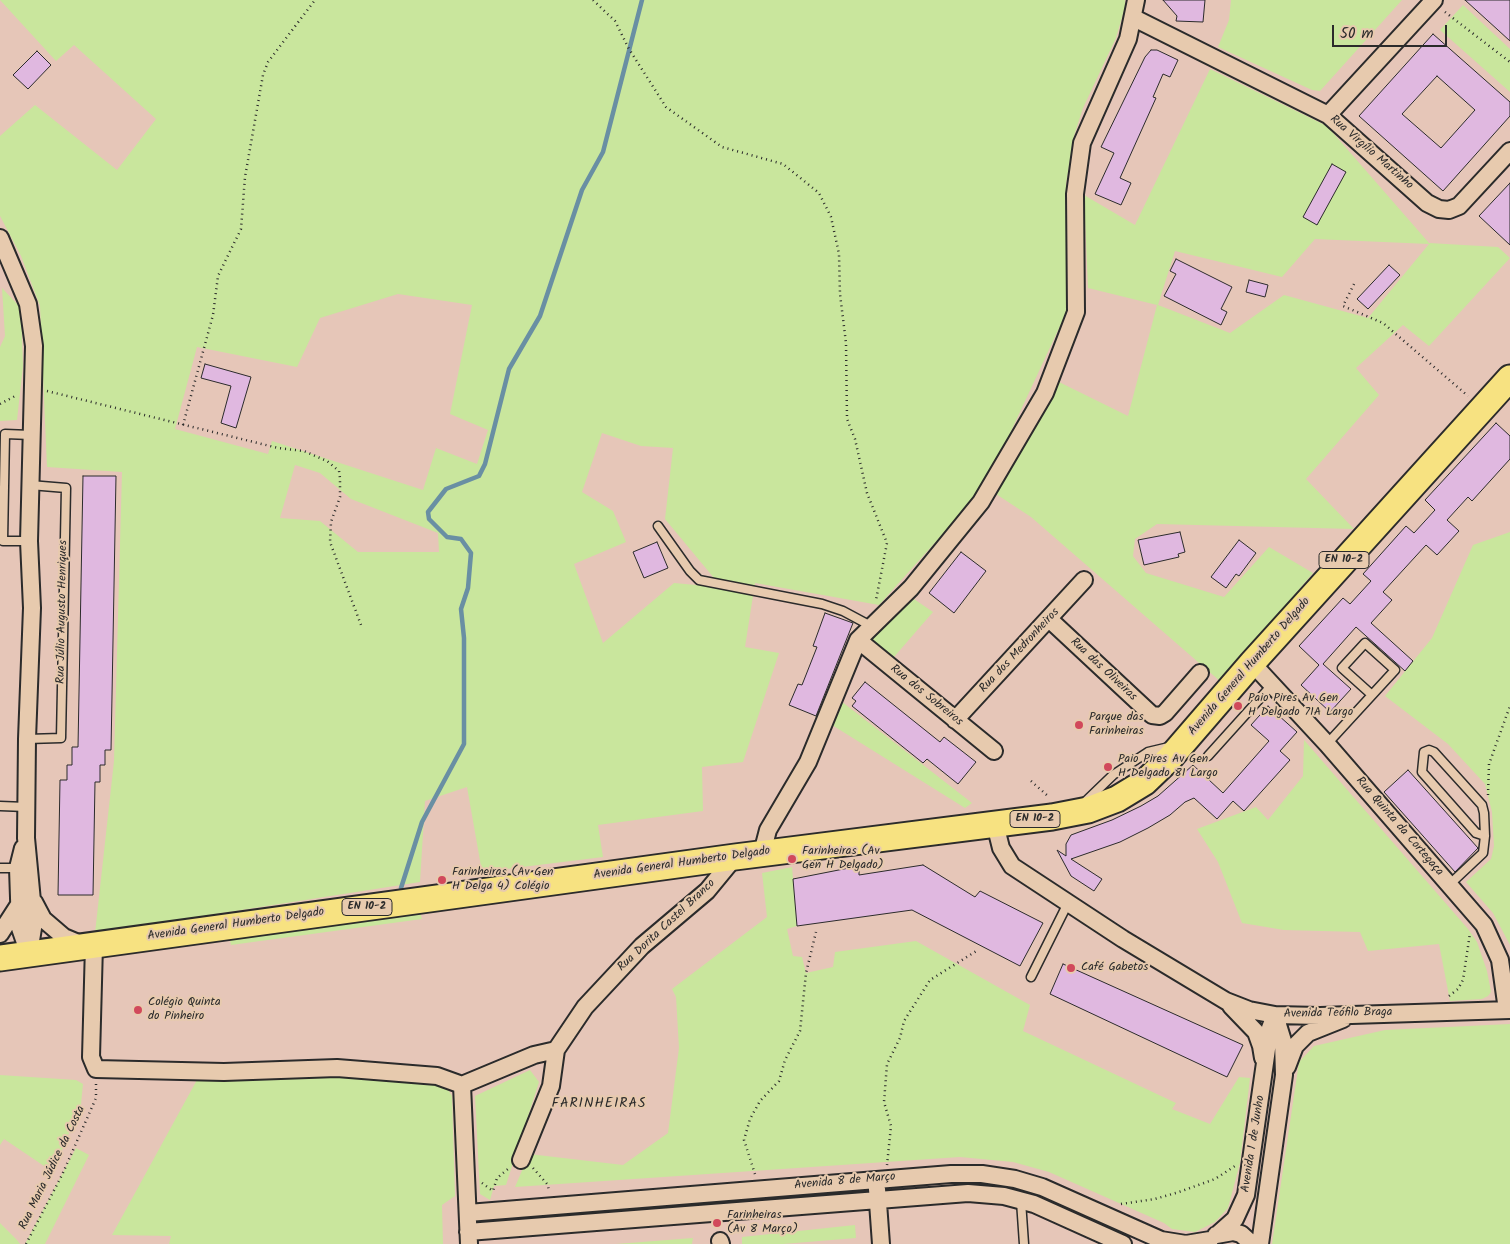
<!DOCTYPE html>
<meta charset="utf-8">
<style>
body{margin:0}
#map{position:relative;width:1510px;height:1244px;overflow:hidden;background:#e6c6b8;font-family:Kalam,sans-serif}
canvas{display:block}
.scale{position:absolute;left:1332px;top:25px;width:115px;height:22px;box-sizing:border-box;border:2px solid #2b2b2b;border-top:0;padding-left:6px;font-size:15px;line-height:18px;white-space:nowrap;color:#2b2b2b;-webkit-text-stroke:4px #e7caae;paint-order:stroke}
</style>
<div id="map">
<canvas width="1510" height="1244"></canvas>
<div class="scale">50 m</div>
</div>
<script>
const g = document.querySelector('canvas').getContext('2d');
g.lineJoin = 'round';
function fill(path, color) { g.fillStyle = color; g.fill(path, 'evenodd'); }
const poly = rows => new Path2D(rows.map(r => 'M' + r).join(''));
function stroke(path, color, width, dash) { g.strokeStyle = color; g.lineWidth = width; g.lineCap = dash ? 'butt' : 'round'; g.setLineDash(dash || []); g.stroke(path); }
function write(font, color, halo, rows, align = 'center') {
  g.font = font + ' Kalam,sans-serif'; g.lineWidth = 4; g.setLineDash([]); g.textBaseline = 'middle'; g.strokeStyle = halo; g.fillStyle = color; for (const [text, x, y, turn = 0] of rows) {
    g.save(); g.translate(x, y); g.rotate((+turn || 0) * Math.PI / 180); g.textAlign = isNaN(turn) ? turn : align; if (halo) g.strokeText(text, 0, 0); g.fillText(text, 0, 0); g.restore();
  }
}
const green = poly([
 [0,0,1125,0,1125,7,1116,38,1083,108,1074,136,1066,184,1067,311,985,487,879,605,755,583,745,647,779,653,743,762,702,767,703,811,598,825,603,857,482,872,467,787,425,801,420,882,95,933,114,761,122,472,47,467,40,306,21,256,0,216,0,136,35,105,117,170,156,119,74,45,56,61],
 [398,294,472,305,450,414,488,430,477,464,436,448,423,490,272,441,268,454,175,429,197,347,297,367,320,318],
 [602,433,641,446,673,448,665,519,714,578,707,586,674,583,603,643,574,564,626,542,613,511,582,492],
 [295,465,320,473,351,499,438,533,439,552,358,552,320,521,280,518],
 [1231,0,1402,0,1320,91,1312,90,1218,47,1229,20],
 [1463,5,1510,49,1510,92,1440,30],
 [1210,69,1327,126,1429,243,1498,247,1510,258,1429,346,1403,325,1356,368,1379,395,1306,479,1354,529,1157,524,1135,539,1133,556,1146,573,1224,597,1269,547,1313,573,1221,682,1031,517,996,494,1059,382,1128,416,1157,305,1088,288,1084,195,1135,225],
 [1315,239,1429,244,1368,318,1284,295,1230,333,1158,305,1175,251,1282,277],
 [2,288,21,308,23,366,17,420,0,421,0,347,5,336],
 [1510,532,1510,945,1493,913,1466,882,1491,859,1494,846,1492,812,1485,784,1448,744,1385,696,1432,638,1473,545],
 [911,597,933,612,894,657,873,644,871,636],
 [841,701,972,803,965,808,832,725],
 [1304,740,1468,929,1477,942,1487,971,1491,992,1488,996,1482,999,1450,1001,1439,944,1368,951,1360,932,1284,930,1242,923,1218,862,1197,829,1256,807,1268,820,1303,776],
 [792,867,797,926,787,929,793,956,802,957,806,973,833,967,835,952,916,941,1030,1005,1023,1031,1176,1103,1172,1109,1210,1124,1239,1077,1250,1078,1240,1163,1228,1208,1215,1222,1195,1232,1172,1229,1164,1223,1049,1172,1013,1162,960,1157,515,1187,529,1154,623,1165,668,1133,679,1048,676,997,672,989,767,917,762,873],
 [419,909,422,919,231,945,229,936],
 [1510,1024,1510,1244,1272,1244,1299,1062,1314,1046,1385,1030],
 [530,1070,539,1082,506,1185,494,1186,490,1200,480,1194,475,1096],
 [0,1075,76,1080,83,1084,81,1104,53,1172,4,1139,0,1145],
 [331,1076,445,1085,452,1096,455,1196,442,1205,443,1244,169,1244,171,1236,112,1235,198,1078],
 [76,1148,89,1155,45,1244,25,1244],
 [0,1223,17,1240,20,1244,0,1244],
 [855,1225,856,1238,783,1244,742,1244,742,1237],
 [693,1238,692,1244,616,1244]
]);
const stream = poly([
 [401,888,422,822,464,744,464,638,461,609,468,588,471,553,461,539,447,537,429,519,428,512,446,489,479,476,485,464,509,369,540,316,582,190,603,152,642,0]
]);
const building = poly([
 [1163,0,1205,0,1203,22,1176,21,1177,16,1163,0],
 [1465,0,1510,0,1510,41,1498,30,1465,0],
 [1433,34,1510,102,1510,116,1443,191,1359,116,1433,34],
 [1437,76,1475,110,1441,148,1402,114,1437,76],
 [1151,50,1157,50,1178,60,1170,77,1163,74,1153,97,1156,98,1120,178,1131,183,1121,205,1095,194,1114,153,1101,147,1145,57,1151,50],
 [37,51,51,65,28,89,13,75,37,51],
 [1332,164,1346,172,1317,225,1303,217,1332,164],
 [1510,183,1510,245,1479,216,1510,183],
 [1176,259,1232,287,1221,309,1227,312,1221,325,1164,296,1176,274,1170,271,1176,259],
 [1389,265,1400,275,1368,309,1357,299,1389,265],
 [1249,280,1268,285,1265,297,1246,292,1249,280],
 [205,364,251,377,236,428,221,423,231,386,201,378,205,364],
 [1496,423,1510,436,1510,459,1472,501,1468,497,1447,520,1459,531,1437,555,1426,545,1383,592,1392,600,1371,623,1413,661,1405,671,1356,627,1323,664,1351,689,1330,712,1301,685,1319,665,1299,646,1343,598,1350,604,1371,581,1363,574,1406,526,1414,533,1435,510,1425,500,1496,423],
 [83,476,116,476,111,750,105,750,105,765,100,765,100,782,95,782,93,895,58,895,60,780,67,780,67,765,72,765,72,747,78,747,83,476],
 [1180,532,1185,552,1178,554,1179,557,1144,565,1138,540,1180,532],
 [1239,540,1256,553,1239,576,1236,574,1226,588,1211,577,1239,540],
 [657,542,668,568,644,578,633,552,657,542],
 [961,552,986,571,954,613,929,593,961,552],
 [825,613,853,623,816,716,789,705,798,684,802,685,817,647,813,646,825,613],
 [865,682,940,742,944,737,976,762,958,784,927,759,923,763,852,706,856,701,852,698,865,682],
 [1268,706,1297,732,1280,751,1290,760,1244,811,1233,801,1217,819,1194,798,1185,802,1170,815,1148,828,1120,842,1071,859,1102,879,1094,891,1071,876,1057,850,1066,856,1066,844,1071,835,1112,820,1141,806,1158,796,1193,765,1223,793,1269,741,1251,725,1268,706],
 [1408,770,1478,848,1455,872,1384,792,1408,770],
 [923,865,975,897,980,891,1043,923,1020,966,912,910,797,926,793,879,859,866,859,875,923,865],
 [1063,964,1243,1045,1227,1077,1050,994,1063,964]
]);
const path = poly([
 [593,0,615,21,629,49,666,107,722,147,783,164,819,193,831,217,839,254,840,294,846,343,847,419,855,439,867,493,887,543,876,600],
 [1445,12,1510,62],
 [1354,284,1343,306,1383,323,1468,396],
 [47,391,278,448,304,451,327,461,339,471,340,478,340,497,331,522,330,542,361,625],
 [0,404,17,395],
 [183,425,213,315,218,276,241,229,245,177,263,75,268,62,315,0],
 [1031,781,1049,797],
 [1488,795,1489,764,1510,706],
 [1449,996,1458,989,1463,980,1470,933],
 [887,1165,891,1126,884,1102,887,1064,900,1038,904,1021,930,980,978,950],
 [533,1168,548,1185,549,1192],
 [755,1174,744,1140,750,1119,760,1101,779,1081,785,1060,800,1031,806,973,816,932],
 [482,1183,493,1191,497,1178,508,1169],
 [1121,1204,1155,1199,1179,1192,1215,1179,1235,1166],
 [26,1244,62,1175,96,1098,96,1083]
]);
const lane = poly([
 [658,526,690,571,699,580,822,604,843,611,871,626],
 [29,541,3,541,5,434,31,435],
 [27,739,61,738,66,488,30,485],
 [1327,744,1372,695,1395,670,1365,643,1342,668,1372,695],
 [1208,756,1272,685],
 [1086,801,1113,775,1148,752,1169,747],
 [0,806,26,807],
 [0,868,18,868],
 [1450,884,1483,853,1485,836,1484,813,1482,805,1434,752,1429,750,1424,752,1422,772,1476,833,1485,836],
 [1031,977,1068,903],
 [1021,1201,1024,1244]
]);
const street = poly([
 [1134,18,1328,115,1427,203,1439,209,1449,210,1459,206,1510,151],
 [1328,115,1434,0],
 [0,238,28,304,34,346,29,541,32,608,27,739,26,838,34,922,29,953],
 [1049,619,1152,715,1160,716,1165,713,1200,673],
 [858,640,994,751],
 [1252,663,1327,744,1484,925,1500,960,1507,1010],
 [955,720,1084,580],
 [995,824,1001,848,1012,866,1123,939,1226,1001,1249,1010,1275,1015,1320,1016,1510,1010],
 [23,848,18,868,20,928,28,951],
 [762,853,768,830,808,762,858,640,911,588,981,502,1045,393,1076,312,1075,194,1082,143,1128,39,1136,0],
 [34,902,43,919,64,937,83,945],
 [0,934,20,903],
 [94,945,91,1057,96,1069,224,1072,337,1068,437,1076,462,1085],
 [1231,1006,1256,1032,1261,1046,1263,1058],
 [1287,1067,1295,1046,1308,1033,1343,1019],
 [521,1160,551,1086,556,1050],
 [877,1189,881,1244],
 [468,1213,951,1174,982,1174,1015,1179,1042,1187,1161,1240,1186,1244,1210,1240],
 [468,1232,968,1193,1004,1196,1034,1204,1123,1244],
 [1216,1235,1233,1232,1241,1234,1252,1244],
 [1217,1235,1235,1219,1246,1195,1270,1028,1275,1015],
 [720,1241,721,1244],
 [469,1244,462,1085,534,1055,556,1050,585,1007,642,946,707,891,735,857],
 [1260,1244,1284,1075,1283,1041,1275,1015]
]);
const primary = poly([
 [0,958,735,857,1052,817,1088,810,1117,799,1145,782,1170,758,1252,663,1510,378]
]);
const markers = [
 [1238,706,5,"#d1495b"],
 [1079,725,5,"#d1495b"],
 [1108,767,5,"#d1495b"],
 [792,859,5,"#d1495b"],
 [442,880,5,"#d1495b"],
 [1071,968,5,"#d1495b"],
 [138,1010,5,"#d1495b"],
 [717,1223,5,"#d1495b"]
];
const shields = [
 [1344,560,50],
 [1035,819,50],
 [367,907,50]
];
const shieldNames = [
 ["EN 10-2",1344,560],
 ["EN 10-2",1035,819],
 ["EN 10-2",367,907]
];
const streetNames = [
 ["Rua Virgílio Martinho",1371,153,41],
 ["Rua Júlio Augusto Henriques",63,612,-89],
 ["Rua dos Medronheiros",1020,651,-47],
 ["Avenida General Humberto Delgado",1250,667,-49],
 ["Rua das Oliveiras",1103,670,43],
 ["Rua dos Sobreiros",926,696,39],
 ["Rua Quinta da Cortegaça",1399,827,49],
 ["Avenida General Humberto Delgado",682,864,-8],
 ["Avenida General Humberto Delgado",236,925,-8],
 ["Rua Dorita Castel Branco",667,926,-43],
 ["Avenida Teófilo Braga",1338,1014,-1],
 ["Avenida 1 de Junho",1254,1144,-81],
 ["Rua Maria Júdice da Costa",53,1168,-64],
 ["Avenida 8 de Março",845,1182,-5]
];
const poiNames = [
 ["Paio Pires Av Gen",1248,699],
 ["H Delgado 71A Largo",1248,713],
 ["Parque das",1089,718],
 ["Farinheiras",1089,732],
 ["Paio Pires Av Gen",1118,760],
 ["H Delgado 81 Largo",1118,774],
 ["Farinheiras (Av",802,852],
 ["Gen H Delgado)",802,866],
 ["Farinheiras (Av Gen",452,873],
 ["H Delga 4) Colégio",452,887],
 ["Café Gabetos",1081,968],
 ["Colégio Quinta",148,1003],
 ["do Pinheiro",148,1017],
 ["Farinheiras",727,1216],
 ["(Av 8 Março)",727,1230]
];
const neighbourhoodNames = [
 ["FARINHEIRAS",599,1105]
];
fill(green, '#c9e69d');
stroke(stream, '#698fa3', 4.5);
fill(building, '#e0b8e0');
stroke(building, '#2b2b2b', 1);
stroke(lane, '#2b2b2b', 11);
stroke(street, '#2b2b2b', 20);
stroke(primary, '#2b2b2b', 29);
stroke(path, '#2b2b2b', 2.5, [1, 4]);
stroke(lane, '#e7caae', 8);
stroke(street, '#e7caae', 16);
stroke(primary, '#f7e281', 25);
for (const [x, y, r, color] of markers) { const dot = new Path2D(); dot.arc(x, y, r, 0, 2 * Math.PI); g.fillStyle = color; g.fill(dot); stroke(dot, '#e7caae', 2); }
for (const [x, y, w] of shields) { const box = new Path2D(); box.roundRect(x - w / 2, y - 8.5, w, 17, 4); g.fillStyle = '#e7caae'; g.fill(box); stroke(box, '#2b2b2b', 1); }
write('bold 11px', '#2b2b2b', null, shieldNames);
write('12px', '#2b2b2b', '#e7caae', streetNames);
write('12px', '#2b2b2b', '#e7caae', poiNames, 'left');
g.letterSpacing = '1px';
write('14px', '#2b2b2b', '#e7caae', neighbourhoodNames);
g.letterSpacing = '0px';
</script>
